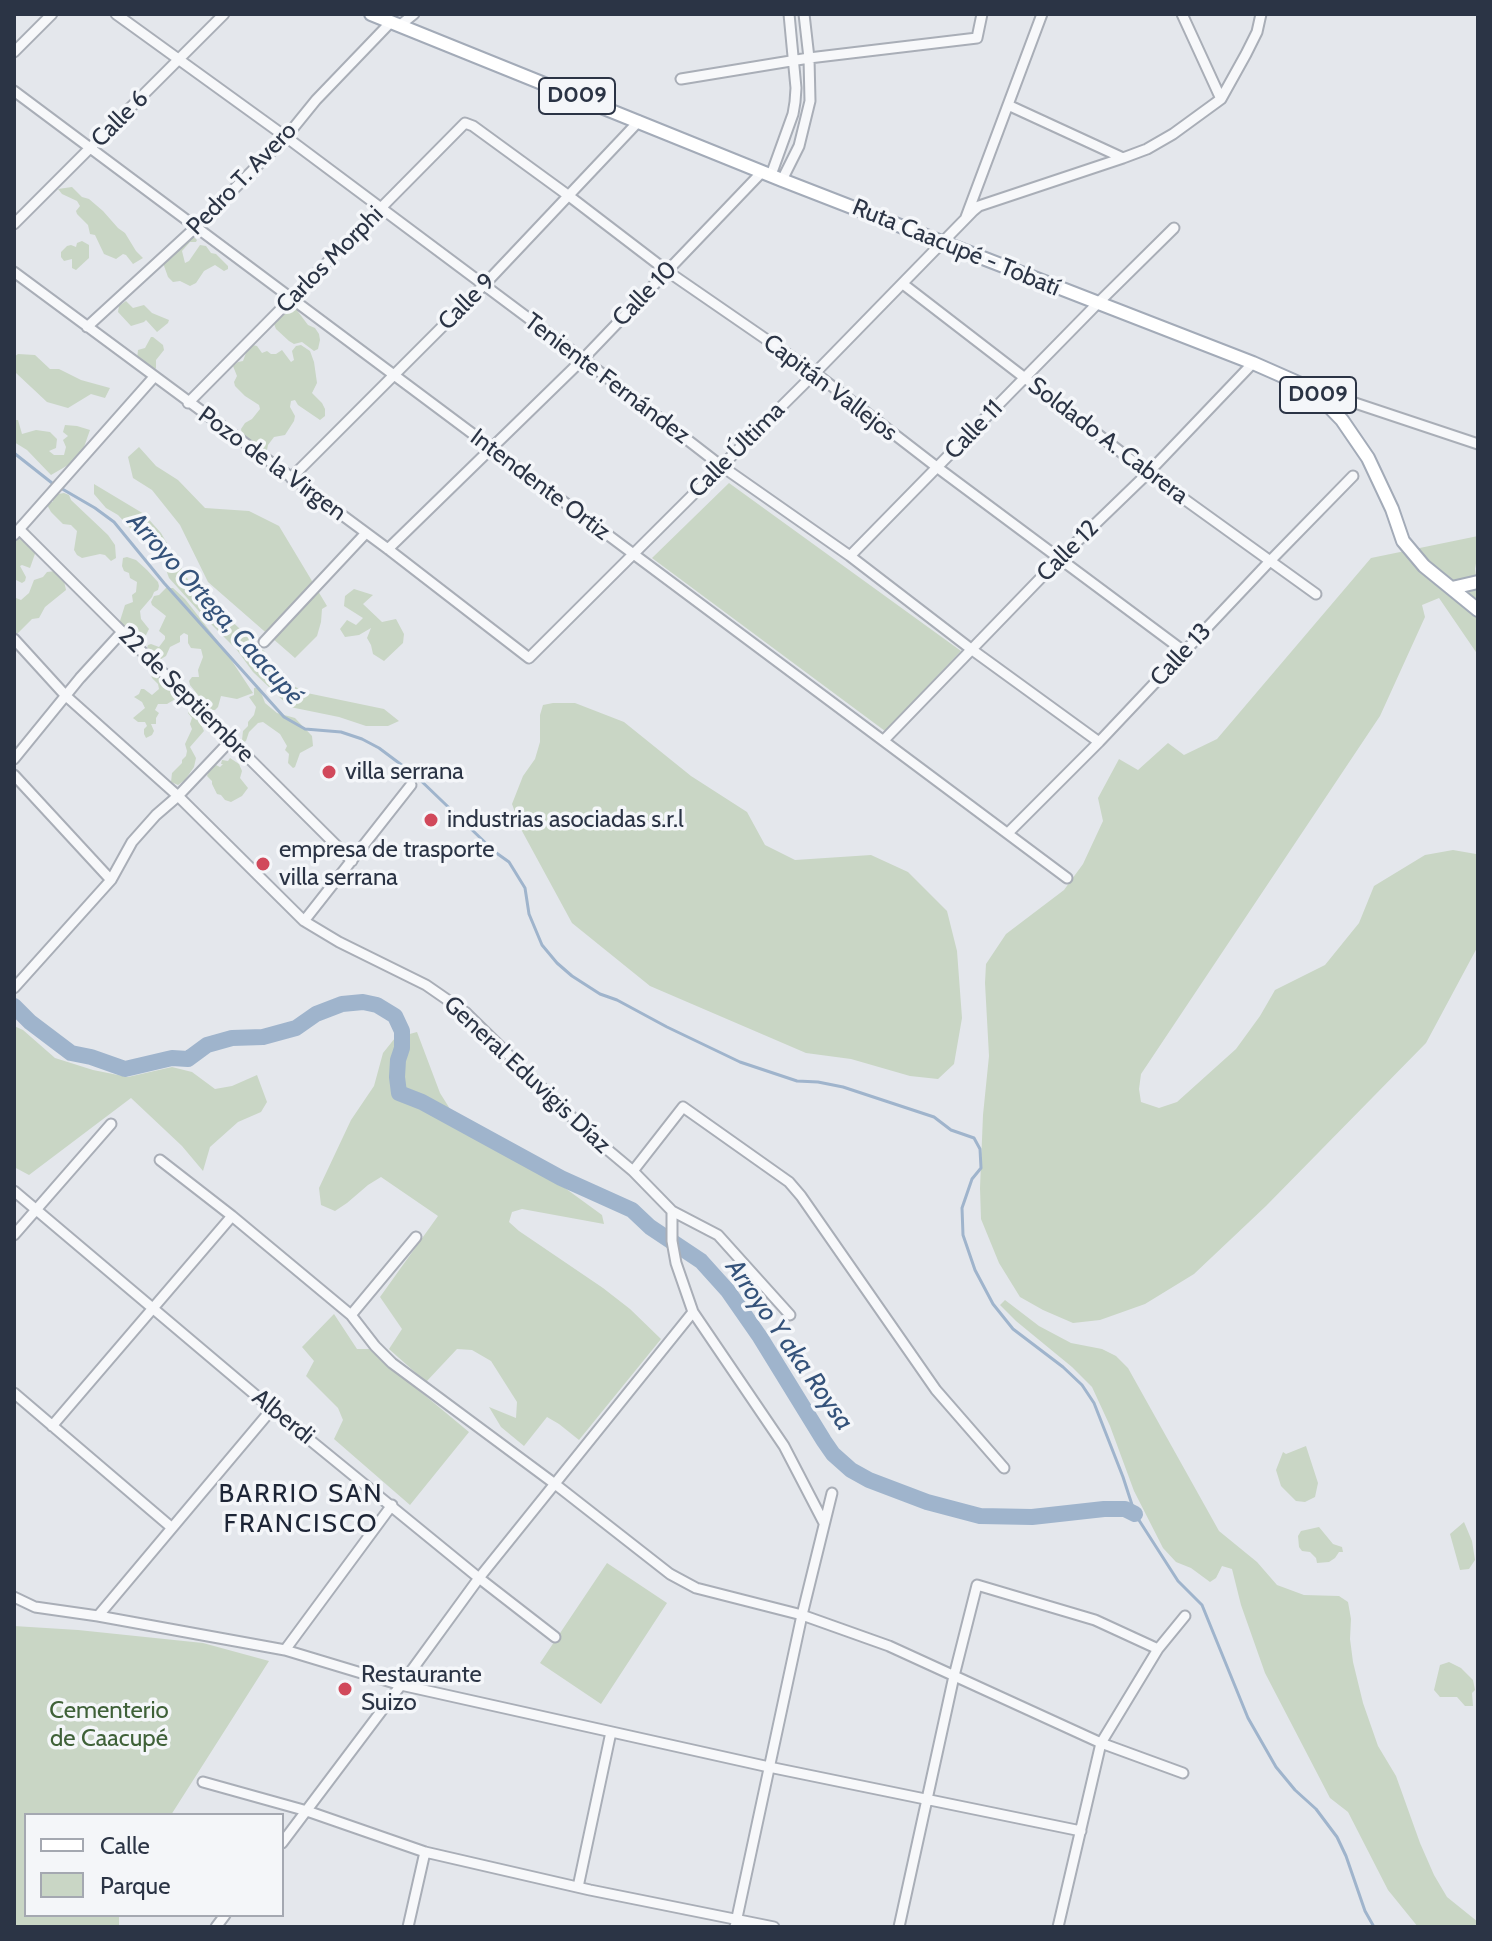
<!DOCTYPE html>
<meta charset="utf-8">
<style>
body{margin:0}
#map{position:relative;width:1492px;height:1941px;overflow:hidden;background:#e4e7ec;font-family:Cabin,sans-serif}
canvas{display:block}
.frame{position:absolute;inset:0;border:16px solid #2b3445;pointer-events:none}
.legend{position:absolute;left:24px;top:1813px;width:260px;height:104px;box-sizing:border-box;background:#f4f6f9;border:2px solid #a4a8b1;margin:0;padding:10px 14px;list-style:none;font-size:24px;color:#2b3445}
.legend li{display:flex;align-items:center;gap:16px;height:40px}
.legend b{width:40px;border:2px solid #a4a8b1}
</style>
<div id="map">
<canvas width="1492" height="1941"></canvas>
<div class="frame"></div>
<ul class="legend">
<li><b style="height:10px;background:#fff"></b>Calle</li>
<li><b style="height:22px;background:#c9d6c5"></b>Parque</li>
</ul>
</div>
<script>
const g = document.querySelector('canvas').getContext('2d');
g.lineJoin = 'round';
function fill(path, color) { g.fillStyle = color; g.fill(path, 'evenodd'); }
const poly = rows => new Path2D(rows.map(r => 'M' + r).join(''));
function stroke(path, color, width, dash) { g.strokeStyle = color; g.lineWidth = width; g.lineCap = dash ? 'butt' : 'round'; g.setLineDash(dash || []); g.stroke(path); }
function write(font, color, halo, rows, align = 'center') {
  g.font = font + ' Cabin,sans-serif'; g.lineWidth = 7; g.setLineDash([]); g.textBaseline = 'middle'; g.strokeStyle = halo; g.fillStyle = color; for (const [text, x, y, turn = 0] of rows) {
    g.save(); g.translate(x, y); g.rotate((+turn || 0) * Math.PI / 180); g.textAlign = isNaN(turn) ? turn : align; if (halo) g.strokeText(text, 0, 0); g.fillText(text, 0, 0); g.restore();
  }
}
const green = poly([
 [72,187,82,197,89,199,103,211,118,228,125,233,136,251,143,258,133,264,126,255,123,254,116,259,104,254,95,235,90,234,88,225,77,214,76,211,80,206,77,201,62,194,58,189],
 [192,235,197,240,196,242,190,242,182,251,185,263,189,261,200,245,206,246,211,253,216,254,228,266,228,269,224,271,215,265,204,271,196,283,190,286,180,281,173,282,168,277,163,263],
 [82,241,89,245,89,258,76,270,72,268,72,259,64,261,61,257,61,252,67,246,71,245,76,247,77,243],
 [126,301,133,308,144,305,152,313,169,320,168,323,157,332,146,320,144,322,131,326,118,312,119,306],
 [292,309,296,309,308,325,315,328,319,334,320,340,318,349,314,351,302,342,294,344,289,341,276,329,274,324,275,321],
 [151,337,153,337,163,345,164,350,156,360,156,368,153,372,137,359,138,350,145,348],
 [253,345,257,346,262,353,267,351,271,354,276,354,282,350,291,362,294,360,292,351,296,346,301,345,310,351,314,362,317,383,312,393,322,403,325,409,325,416,320,420,298,405,295,400,291,401,290,407,295,416,294,421,285,435,274,437,268,445,267,450,264,451,250,441,242,434,241,429,245,423,252,419,260,409,259,405,245,396,235,386,234,382,237,376,233,366,238,362,243,361,247,350],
 [18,354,35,355,50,369,59,369,81,380,110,388,105,398,91,394,68,408,47,402,16,373,14,357],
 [14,420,18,420,22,434,36,430,50,432,57,439,56,448,49,451,54,455,64,455,66,447,63,440,68,436,63,432,65,425,77,426,90,430,84,447,75,461,51,475,27,450,14,442],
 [139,447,156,466,178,480,205,508,249,511,279,526,327,606,322,609,321,622,317,636,295,658,208,582,180,525,152,490,133,478,128,457],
 [729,483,961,651,885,731,652,558],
 [94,484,144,514,161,533,194,590,213,604,265,652,280,679,307,693,384,709,399,721,388,726,366,726,339,717,290,707,253,672,237,650,206,619,169,578,157,544,144,543,118,515,106,508,94,494],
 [64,493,69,495,71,500,108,535,115,545,116,558,111,561,105,555,100,554,82,558,77,555,74,550,77,531,71,525,63,524,51,512,46,503,48,500,53,502,53,497,58,494],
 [22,536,36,551,30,568,22,565,20,566,26,577,25,581,22,583,14,579,14,539],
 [1478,536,1478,552,1475,569,1478,590,1478,655,1439,598,1422,605,1425,617,1380,716,1141,1074,1139,1089,1141,1102,1159,1108,1177,1102,1236,1049,1260,1016,1275,990,1325,965,1359,923,1374,886,1425,855,1453,850,1476,854,1478,856,1478,946,1426,1043,1266,1206,1194,1274,1145,1304,1100,1320,1073,1323,1043,1310,1020,1297,999,1263,981,1219,980,1188,983,1115,989,1056,985,983,986,964,1006,934,1064,890,1083,864,1103,821,1098,798,1119,759,1138,770,1168,743,1184,755,1217,739,1371,558],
 [127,557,136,560,147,570,158,582,159,586,158,590,154,592,152,597,140,611,141,619,149,629,145,637,147,640,144,643,137,640,128,628,123,628,119,624,125,605,133,602,132,595,136,592,137,582,130,578,129,573,124,571,122,566,123,558],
 [55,571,64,581,66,590,45,607,39,618,32,619,17,634,14,634,14,599,16,598,21,600,29,593,34,580,43,577,47,572],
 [166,588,173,588,185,599,224,649,253,693,237,699,221,696,218,707,215,710,210,710,190,685,189,681,192,677,199,677,198,670,203,657,201,649,191,648,188,643,188,635,184,633,180,636,180,642,170,647,166,656,161,659,150,652,147,648,148,645,151,644,159,647,165,639,165,636,159,631,166,616,152,605,151,602,154,596,159,595],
 [354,589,373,595,363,604,382,622,396,619,404,634,403,643,384,661,373,654,371,645,367,638,371,628,359,635,345,637,340,629,347,620,356,625,363,618,344,606,345,596],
 [150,672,157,672,180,693,183,701,177,698,167,704,158,704,155,710,159,713,156,718,156,724,151,724,154,731,152,735,146,738,144,734,144,729,147,726,145,722,138,722,133,718,145,708,142,702,134,697,139,694,141,689,144,689,152,695,159,689,158,684,152,678],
 [259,687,265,703,277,713,295,718,312,736,313,746,300,753,295,767,293,768,288,763,289,754,285,750,287,746,280,734,263,722,258,723,249,732,246,741,244,742,242,740,243,731,248,726,248,722,254,715,256,707,249,697,254,695,254,688],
 [553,703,575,703,624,722,691,776,747,812,765,845,795,860,871,855,908,872,947,911,957,951,962,1018,954,1064,938,1079,910,1076,851,1059,806,1053,650,986,572,923,522,831,512,804,523,776,535,759,540,742,540,715,543,705],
 [190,708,194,709,204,731,190,747,196,758,194,767,185,780,178,785,171,782,172,773,182,763,182,760,186,756,187,751,185,744,192,729,190,724,192,718,188,713],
 [230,758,239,764,242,771,240,778,248,788,242,796,231,802,225,800,221,795,217,794,212,784,212,781,207,776,210,767,216,765,220,767,223,764,221,764,222,760,228,761],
 [14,1026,23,1030,55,1058,93,1070,128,1077,172,1067,192,1072,215,1089,232,1086,257,1075,267,1102,261,1112,238,1122,210,1147,203,1171,182,1146,131,1098,29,1175,14,1167],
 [417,1032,440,1093,450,1109,473,1133,543,1172,602,1215,604,1224,522,1209,512,1212,509,1222,519,1231,603,1288,630,1309,661,1339,579,1440,559,1424,547,1417,524,1446,501,1427,489,1407,516,1418,517,1402,491,1361,472,1350,457,1349,426,1382,389,1349,402,1329,380,1297,438,1216,381,1177,368,1185,347,1203,335,1211,321,1205,319,1188,351,1120,374,1086,383,1053,395,1038],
 [1005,1300,1039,1326,1071,1343,1102,1349,1116,1356,1128,1368,1219,1531,1257,1562,1277,1585,1304,1595,1339,1596,1348,1602,1351,1619,1350,1639,1353,1662,1363,1703,1378,1746,1396,1776,1420,1843,1434,1875,1447,1897,1478,1922,1478,1927,1418,1927,1388,1890,1348,1812,1330,1798,1265,1673,1241,1605,1232,1569,1222,1566,1216,1578,1210,1582,1191,1568,1176,1562,1163,1548,1134,1491,1110,1426,1092,1387,1072,1367,1016,1321,1000,1305],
 [334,1314,357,1349,369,1349,469,1432,410,1505,334,1439,343,1420,338,1408,306,1376,314,1361,302,1347],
 [1306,1446,1318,1483,1315,1497,1305,1502,1296,1501,1281,1486,1276,1470,1283,1452,1286,1454],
 [1464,1522,1472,1541,1475,1560,1469,1569,1460,1570,1450,1534],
 [1319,1527,1333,1544,1342,1547,1343,1552,1339,1552,1335,1558,1329,1562,1317,1563,1316,1558,1310,1552,1302,1551,1299,1547,1298,1536,1301,1531],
 [607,1563,667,1603,601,1704,540,1663],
 [14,1626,78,1630,203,1643,269,1661,171,1815,26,1815,26,1915,119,1915,119,1927,14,1927],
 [1449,1662,1461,1668,1473,1680,1475,1690,1472,1693,1473,1706,1465,1706,1457,1697,1440,1697,1434,1690,1440,1665]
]);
const stream = poly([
 [14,453,52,483,95,508,114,522,164,583,284,717,305,729,341,732,362,739,379,748,415,775,495,852,509,862,525,888,529,914,542,945,557,963,572,976,600,994,617,1000,667,1027,740,1062,797,1081,818,1082,843,1087,934,1117,951,1130,974,1138,980,1149,981,1168,972,1179,962,1208,963,1235,975,1270,993,1304,1013,1329,1063,1367,1082,1385,1094,1403,1123,1477,1135,1514,1178,1581,1202,1605,1248,1718,1276,1767,1295,1790,1316,1809,1337,1837,1346,1856,1365,1911,1374,1927]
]);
const river = poly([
 [14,1006,30,1022,71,1053,91,1057,125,1069,172,1058,188,1059,207,1045,232,1038,263,1037,296,1028,316,1014,342,1004,363,1002,377,1005,395,1016,402,1031,402,1048,398,1060,397,1077,399,1093,422,1102,561,1178,632,1210,650,1227,701,1261,728,1291,760,1337,824,1441,833,1454,851,1470,869,1480,927,1502,980,1516,1032,1517,1104,1509,1125,1509,1135,1514]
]);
const minor = poly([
 [116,14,286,137,583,359,720,465,850,556,971,649,1099,742],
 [1182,14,1221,99],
 [399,26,414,14],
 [14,52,52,14],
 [681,79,809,58,977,38,982,14],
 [14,91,1067,878],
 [1008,105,1123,158],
 [771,175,793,114,795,102,796,88,789,14],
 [782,180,799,146,810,101,809,58,804,14],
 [966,217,1042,14],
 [14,224,224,14],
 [14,272,388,549,529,658,815,373,973,211,979,206,1123,158,1147,149,1173,134,1221,99,1246,54,1257,32,1261,14],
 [903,284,1148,473,1316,594],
 [87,327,196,227,286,137,316,100,390,23],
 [1316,390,1478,444],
 [188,403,465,123,473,126,569,196,667,271,815,373,938,468,1185,652],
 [291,478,484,285,639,121],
 [20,530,352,861],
 [14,535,154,377],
 [388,549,583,359,762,172],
 [850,556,1097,304,1174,228],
 [14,639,66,696,178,796,304,921,339,942,426,985,465,1012,590,1135,633,1171,672,1211,718,1235,790,1315],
 [264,642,366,533],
 [884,740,1060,558,1148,473,1253,363],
 [14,759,80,678,122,632],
 [14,775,111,880],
 [1008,833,1099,742,1270,561,1353,476],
 [304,921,411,785],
 [14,988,111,880,132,842,156,815,178,796,231,740],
 [160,1160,232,1216,351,1315,375,1346,392,1363,555,1484,670,1574,696,1588,802,1615,889,1646,1101,1743,1183,1773],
 [633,1171,683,1107,789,1182,801,1196,936,1390,1004,1468],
 [14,1191,272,1409,479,1578,555,1637],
 [672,1211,672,1241,676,1263,693,1312,784,1446,824,1523],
 [14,1235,111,1124],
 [351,1315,416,1237],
 [14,1393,171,1527],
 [52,1426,232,1216],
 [14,1597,35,1607,98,1616,285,1650,401,1685,769,1767,1081,1831],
 [98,1616,272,1409],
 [285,1650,392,1505],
 [203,1782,307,1811,425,1852,590,1890,774,1927],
 [282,1843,401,1685,479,1578,693,1312],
 [578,1887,611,1732],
 [216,1927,225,1915],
 [408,1927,425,1852],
 [735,1927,802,1615,832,1493],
 [899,1927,954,1676,977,1585,1095,1620,1158,1649],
 [1058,1927,1101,1743,1158,1649,1185,1616]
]);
const major = poly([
 [371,14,782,180,1253,363,1312,389,1342,420,1368,458,1392,509,1403,541,1424,566,1478,610],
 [1452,588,1478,582]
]);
const markers = [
 [329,772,8,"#d1495b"],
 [431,820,8,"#d1495b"],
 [263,864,8,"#d1495b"],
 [345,1689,8,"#d1495b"]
];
const shields = [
 [577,96,76],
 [1318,395,76]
];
const shieldNames = [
 ["D009",577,96],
 ["D009",1318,395]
];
const streetNames = [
 ["Calle 6",120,119,-45],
 ["Pedro T. Avero",242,179,-46],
 ["Ruta Caacupé - Tobatí",956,248,22],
 ["Carlos Morphi",330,260,-45],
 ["Calle 10",645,294,-46],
 ["Calle 9",467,302,-45],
 ["Teniente Fernández",607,379,37],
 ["Capitán Vallejos",830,388,37],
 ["Calle 11",974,430,-46],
 ["Soldado A. Cabrera",1108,441,37],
 ["Calle Última",737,450,-45],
 ["Pozo de la Virgen",272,464,36],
 ["Intendente Ortiz",540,485,37],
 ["Calle 12",1068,551,-45],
 ["Calle 13",1181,655,-47],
 ["22 de Septiembre",186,695,45],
 ["General Eduvigis Díaz",527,1075,43],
 ["Alberdi",283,1417,39]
];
const poiNames = [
 ["villa serrana",345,772],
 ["industrias asociadas s.r.l",447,820],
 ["empresa de trasporte",279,850],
 ["villa serrana",279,878],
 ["Restaurante",361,1675],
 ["Suizo",361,1703]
];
const parkNames = [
 ["Cementerio",109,1711],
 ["de Caacupé",109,1739]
];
const waterNames = [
 ["Arroyo Ortega, Caacupé",215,609,48],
 ["Arroyo Y aka Roysa",789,1345,55]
];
const neighbourhoodNames = [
 ["BARRIO SAN",301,1494],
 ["FRANCISCO",301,1524]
];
fill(green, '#c9d6c5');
stroke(stream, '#9fb4cc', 3);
stroke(river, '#9fb4cc', 16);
stroke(minor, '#a9aeb7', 13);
stroke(major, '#a3abb8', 16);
stroke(minor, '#f7f8fa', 9);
stroke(major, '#fff', 12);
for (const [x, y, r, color] of markers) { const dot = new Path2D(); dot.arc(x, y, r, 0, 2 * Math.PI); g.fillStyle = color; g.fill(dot); stroke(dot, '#f4f6f9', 3); }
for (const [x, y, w] of shields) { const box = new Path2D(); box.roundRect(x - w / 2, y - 18, w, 36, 6); g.fillStyle = '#f4f6f9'; g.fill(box); stroke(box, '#2b3445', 2); }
write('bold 22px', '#2b3445', null, shieldNames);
write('24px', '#2b3445', '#f4f6f9', streetNames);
write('24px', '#2b3445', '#f4f6f9', poiNames, 'left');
write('24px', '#3f6138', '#f4f6f9', parkNames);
write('italic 26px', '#34527a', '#f4f6f9', waterNames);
g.letterSpacing = '2px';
write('26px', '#1d2536', '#f4f6f9', neighbourhoodNames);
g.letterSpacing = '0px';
</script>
